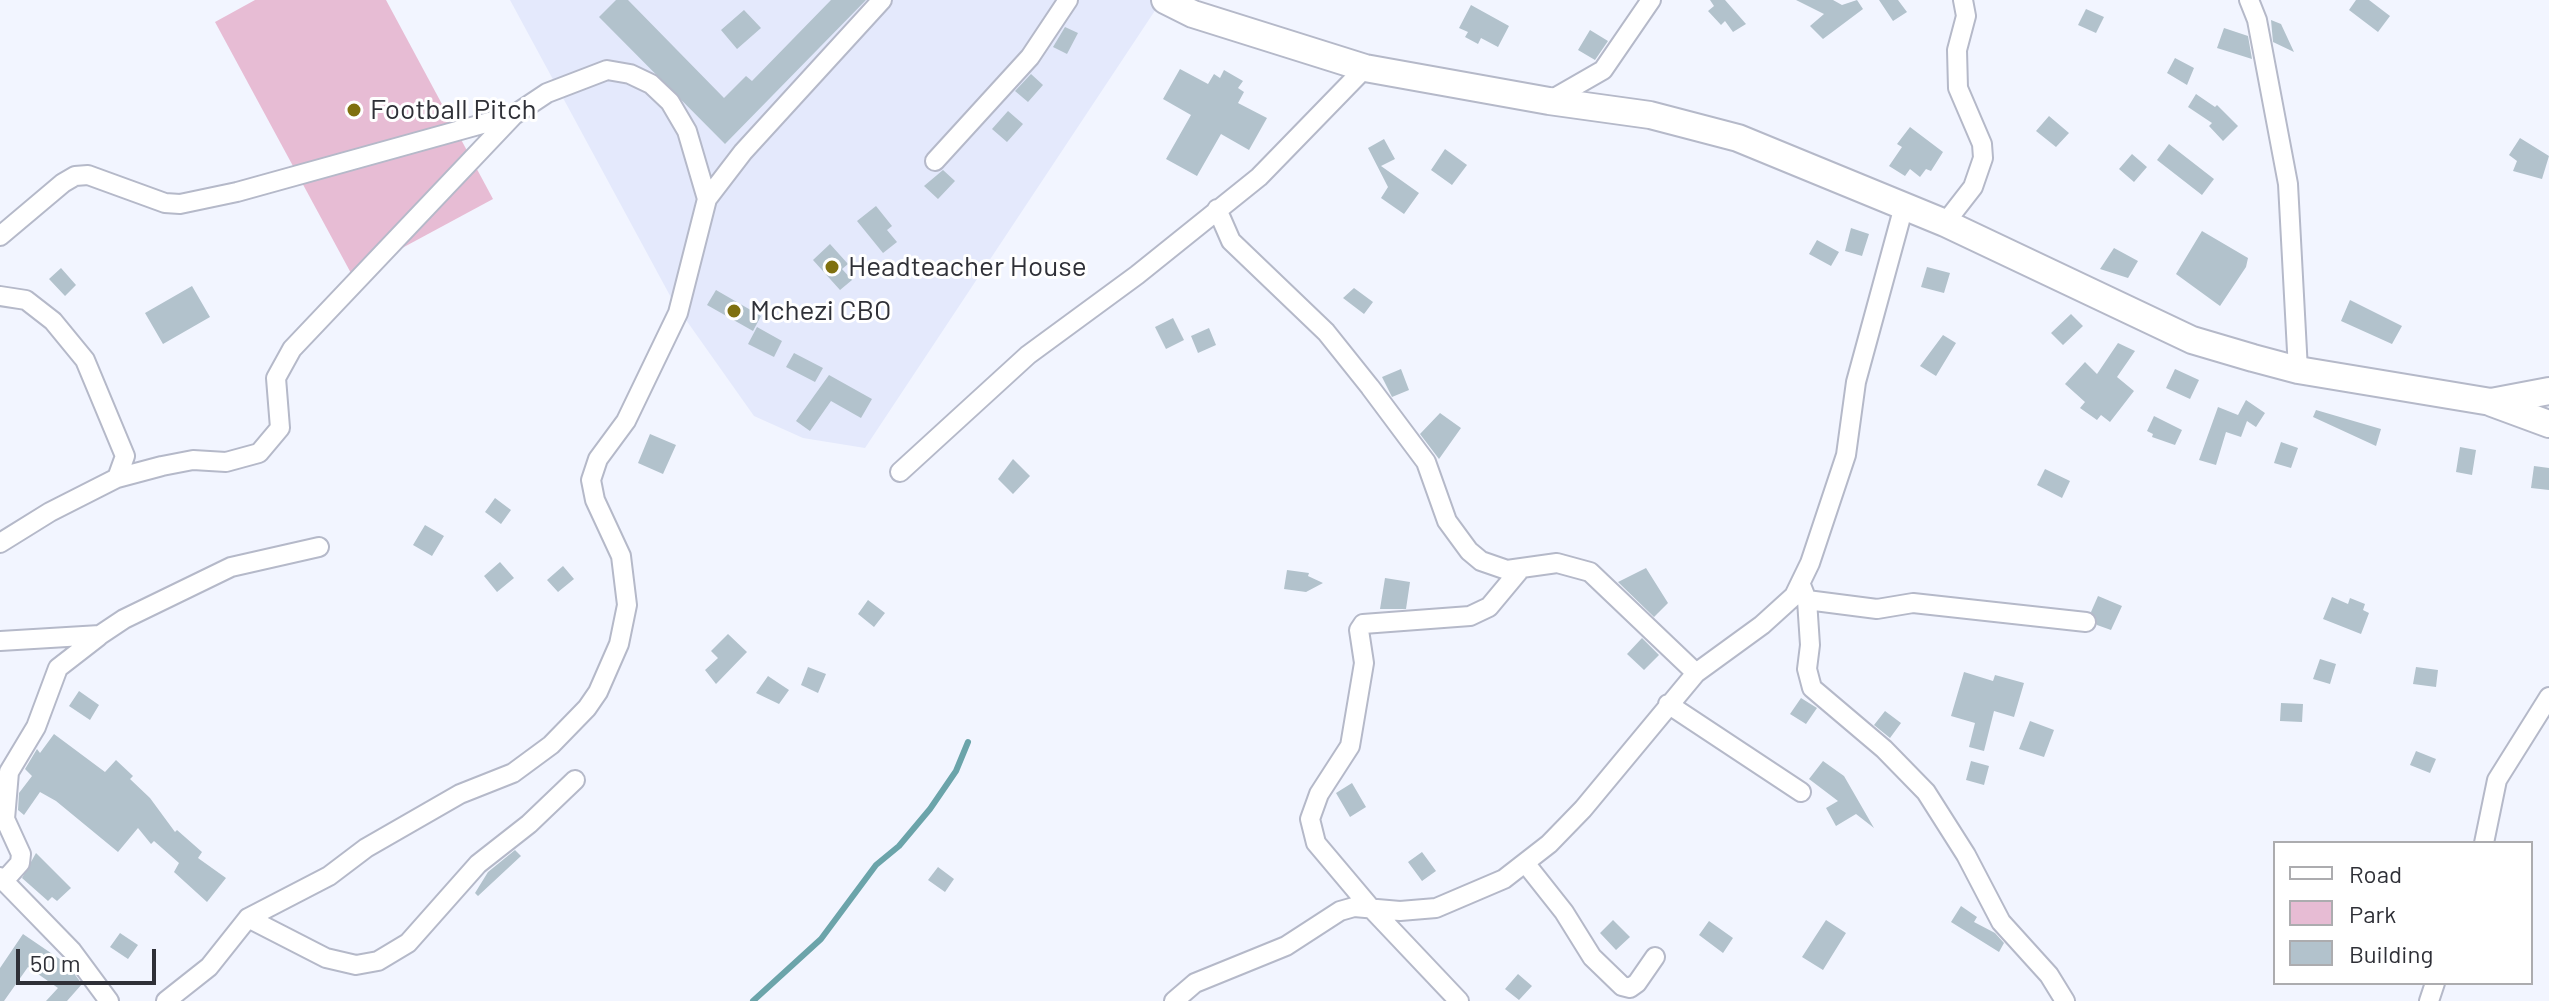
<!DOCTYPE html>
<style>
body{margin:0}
#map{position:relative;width:2549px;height:1001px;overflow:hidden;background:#f2f5ff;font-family:Barlow,sans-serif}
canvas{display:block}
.legend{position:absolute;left:2273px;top:841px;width:260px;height:144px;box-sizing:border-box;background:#fff;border:2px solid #acacaf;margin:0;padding:10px 14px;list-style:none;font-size:24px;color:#2f3037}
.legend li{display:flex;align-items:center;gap:16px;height:40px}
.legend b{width:40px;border:2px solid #acacaf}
.scale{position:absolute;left:16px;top:949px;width:140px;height:36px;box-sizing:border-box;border:4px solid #2f3037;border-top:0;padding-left:10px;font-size:24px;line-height:28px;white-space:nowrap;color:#2f3037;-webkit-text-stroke:6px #fff;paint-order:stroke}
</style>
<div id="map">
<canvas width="2549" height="1001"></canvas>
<ul class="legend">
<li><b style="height:10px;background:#fff"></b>Road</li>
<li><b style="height:22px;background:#e7bcd4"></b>Park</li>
<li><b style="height:22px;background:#b2c2cc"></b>Building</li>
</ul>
<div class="scale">50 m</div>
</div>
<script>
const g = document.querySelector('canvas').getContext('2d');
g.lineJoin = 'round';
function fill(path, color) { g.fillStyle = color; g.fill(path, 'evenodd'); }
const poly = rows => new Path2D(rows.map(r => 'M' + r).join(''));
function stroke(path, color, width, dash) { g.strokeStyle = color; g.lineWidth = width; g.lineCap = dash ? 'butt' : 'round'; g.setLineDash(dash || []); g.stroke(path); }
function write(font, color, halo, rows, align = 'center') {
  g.font = font + ' Barlow,sans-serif'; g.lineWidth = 6; g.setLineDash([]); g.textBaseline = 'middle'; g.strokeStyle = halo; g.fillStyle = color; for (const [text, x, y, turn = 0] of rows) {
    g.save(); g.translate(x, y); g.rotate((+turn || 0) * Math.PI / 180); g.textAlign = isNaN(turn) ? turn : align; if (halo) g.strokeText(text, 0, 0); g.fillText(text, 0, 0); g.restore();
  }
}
const built = poly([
 [510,0,1162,0,865,448,803,438,754,416,674,303]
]);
const green = poly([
 [255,0,386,0,493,199,352,275,215,22]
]);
const stream = poly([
 [753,1001,821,939,876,865,899,846,930,809,956,771,968,742]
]);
const building = poly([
 [616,0,628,0,724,98,746,76,752,81,831,0,866,0,725,144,599,17],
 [1710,0,1725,0,1746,24,1733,32,1725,21,1721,25,1708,11,1714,6],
 [1796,0,1833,0,1842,5,1857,0,1863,9,1823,39,1810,26,1824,14],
 [1879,0,1898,0,1907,12,1893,21],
 [2356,0,2369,0,2390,16,2378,32,2349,10],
 [1471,5,1509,26,1498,47,1481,38,1478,44,1465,37,1468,32,1459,28],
 [2086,9,2104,17,2096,33,2078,25],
 [744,10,761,28,737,49,721,30],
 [2271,20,2281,24,2294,52,2273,42],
 [1065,27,1078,33,1067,54,1053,47],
 [2224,28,2248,36,2252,59,2217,48],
 [1590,30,1608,41,1595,60,1578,50],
 [2175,58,2194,68,2187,85,2167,73],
 [1180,69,1208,84,1214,74,1220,78,1224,70,1243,81,1238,88,1244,92,1238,103,1267,118,1249,150,1221,134,1197,176,1166,159,1191,115,1163,99],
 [1031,74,1043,85,1028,102,1015,91],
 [2196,94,2215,107,2217,105,2238,126,2223,141,2209,126,2212,123,2188,107],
 [1008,111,1023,124,1007,142,992,129],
 [2049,116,2069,133,2056,147,2036,131],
 [1910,127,1943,152,1931,171,1926,169,1920,177,1910,169,1905,176,1889,166,1902,147,1897,144],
 [2520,138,2549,156,2542,179,2513,171,2517,161,2509,155],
 [1384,139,1395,159,1381,166,1419,193,1404,214,1381,198,1388,187,1368,148],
 [2169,144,2214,179,2202,195,2157,160],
 [1445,149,1467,165,1452,185,1431,170],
 [2132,154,2147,167,2134,182,2119,169],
 [943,170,955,181,938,199,924,186],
 [876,206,892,226,887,230,897,242,883,253,857,221],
 [1851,228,1869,234,1862,256,1845,251],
 [2202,231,2248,258,2246,267,2220,306,2176,274],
 [1817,240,1839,252,1831,266,1809,254],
 [830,244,848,264,842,269,852,280,840,290,813,260],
 [2114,248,2138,261,2128,278,2100,269],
 [1927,267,1950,273,1944,293,1921,287],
 [61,268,76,285,65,296,49,279],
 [192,286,210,317,163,344,145,313],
 [1354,288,1373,302,1364,314,1343,298],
 [716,290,761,316,753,331,707,305],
 [2350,300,2402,326,2392,344,2341,321],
 [2071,314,2083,326,2063,345,2051,333],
 [1173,318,1184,340,1166,349,1155,327],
 [757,327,782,341,774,357,748,344],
 [1209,328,1216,345,1198,353,1191,336],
 [1943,335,1956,343,1936,376,1920,366],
 [2118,343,2135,351,2117,377,2134,391,2110,422,2101,415,2097,420,2080,408,2085,402,2065,384,2085,362,2097,374],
 [794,353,823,368,815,382,786,367],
 [1401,369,1409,390,1392,397,1382,377],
 [2175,369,2199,380,2190,399,2166,388],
 [829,375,872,399,861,418,831,401,810,431,796,421],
 [2246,400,2265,413,2256,427,2247,421,2241,437,2226,432,2216,465,2199,460,2218,407,2238,415],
 [2316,410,2381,429,2376,446,2313,417],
 [1440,413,1461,428,1439,459,1420,434],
 [2154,416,2182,430,2175,445,2152,437,2153,434,2147,431],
 [650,434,676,445,663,474,638,463],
 [2281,442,2298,448,2291,468,2274,463],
 [2460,447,2476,450,2472,475,2456,472],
 [1013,459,1030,476,1013,494,998,479],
 [2534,466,2549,468,2549,490,2531,488],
 [2045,469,2070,481,2062,498,2037,485],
 [495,498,511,510,501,524,485,512],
 [425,525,444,536,432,556,413,545],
 [500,562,514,578,497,592,484,576],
 [563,566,574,579,558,592,547,580],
 [1646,568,1668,603,1654,617,1618,582],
 [1287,570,1309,573,1308,576,1323,583,1306,592,1284,589],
 [1385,578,1410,582,1406,609,1380,609],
 [2098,596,2122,606,2111,630,2097,625,2091,612],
 [2332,597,2348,604,2350,598,2365,604,2363,610,2369,613,2361,634,2323,619],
 [868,600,885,613,874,627,858,614],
 [728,634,747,652,716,684,705,670,718,658,711,651],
 [1642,638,1659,655,1644,670,1627,654],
 [2320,659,2336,664,2330,684,2313,679],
 [808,667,826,674,818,693,801,685],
 [2416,667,2438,670,2436,687,2413,684],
 [1964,672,1993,681,1995,675,2024,683,2014,717,1994,711,1984,751,1969,747,1975,723,1951,716],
 [768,676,789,690,779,704,756,693],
 [79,691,99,705,90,720,69,706],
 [1801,698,1817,708,1806,724,1790,714],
 [2281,703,2303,704,2302,722,2280,721],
 [1885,711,1901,723,1890,738,1874,725],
 [2030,721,2054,730,2044,757,2019,749],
 [54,734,105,772,116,760,133,776,130,779,150,798,175,832,177,830,202,852,198,858,226,878,207,902,174,872,179,863,154,841,151,844,138,828,118,852,56,801,40,792,24,815,18,810,19,793,32,776,25,769,37,749,40,753],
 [2416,751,2436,759,2430,773,2410,765],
 [1823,761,1844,776,1874,828,1856,814,1836,826,1826,808,1838,801,1809,779],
 [1971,761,1989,766,1984,785,1966,780],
 [1352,783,1366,807,1350,817,1336,793],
 [515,850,521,856,478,896,475,893,488,872],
 [1422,852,1436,871,1422,881,1408,862],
 [36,853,71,888,57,901,52,897,48,901,22,878],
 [938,867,954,879,945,892,928,880],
 [1961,906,1977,917,1974,922,1995,933,2004,943,1999,952,1951,922],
 [1613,920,1630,937,1616,950,1600,933],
 [1826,920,1846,933,1823,970,1802,957],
 [1709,921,1733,938,1723,953,1699,935],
 [120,933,138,945,128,959,110,947],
 [23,934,67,964,82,984,67,1001,46,1001,58,988,28,967,4,1001,0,1001,0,968],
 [1518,974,1532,986,1519,1000,1505,989]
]);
const street = poly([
 [2249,0,2257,20,2288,184,2298,370],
 [1549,101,1603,70,1651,0],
 [935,161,1030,57,1068,0],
 [1217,209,1231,241,1326,332,1370,387,1426,462,1447,521,1469,551,1481,561,1507,570,1557,563,1590,572,1696,673],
 [1945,223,1973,187,1983,158,1982,144,1958,88,1957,50,1966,16,1963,0],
 [0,236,63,183,75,176,88,175,165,203,180,204,237,192,511,116],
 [0,296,26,300,53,321,85,360,125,456,117,478],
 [900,472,1028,355,1137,275,1259,177,1365,68],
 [0,543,50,512,117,478,162,466,193,460,226,462,259,453,280,428,276,378,292,349,514,115,547,93,607,70,630,74,651,84,670,102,687,131,707,199],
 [1801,585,1807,600,1810,645,1807,669,1812,688,1884,749,1926,792,1966,855,2001,922,2049,975,2065,1001],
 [1807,600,1877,609,1913,603,2086,622],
 [0,641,100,635,124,619,231,567,319,547],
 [1668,704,1801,792],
 [2484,843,2497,780,2549,697],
 [1526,864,1564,912,1592,957,1622,986,1630,988,1637,983,1655,957],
 [0,877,72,951,109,1001],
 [3,882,20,863,21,854,5,819,9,772,36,727,58,668,98,637],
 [248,918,326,958,356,965,378,961,408,943,478,864,529,824,575,780],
 [166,1001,209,967,248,918,329,876,366,848,460,794,513,773,551,745,587,708,598,692,619,644,627,605,621,556,595,500,591,480,598,459,626,421,678,313,707,199,743,152,882,0],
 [1174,1001,1195,983,1286,946,1340,911,1354,907,1400,911,1436,908,1504,879,1549,844,1583,809,1696,673,1762,625,1794,596,1810,563,1846,455,1856,382,1904,206],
 [1459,1001,1370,907,1316,843,1310,819,1319,794,1350,746,1364,663,1359,630,1363,624,1470,616,1489,607,1519,571],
 [2429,1001,2435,983]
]);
const secondary = poly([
 [1165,0,1193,14,1365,68,1549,101,1650,115,1738,138,1945,223,2192,340,2253,358,2298,370,2491,402,2549,391],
 [2492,403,2549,424]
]);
const markers = [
 [354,110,8,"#7f700f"],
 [832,267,8,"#7f700f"],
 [734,311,8,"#7f700f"]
];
const poiNames = [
 ["Football Pitch",370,110],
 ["Headteacher House",848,267],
 ["Mchezi CBO",750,311]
];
fill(built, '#e4e9fc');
fill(green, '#e7bcd4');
stroke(stream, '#6ba4aa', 6);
fill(building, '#b2c2cc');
stroke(street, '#b5b9c9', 22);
stroke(secondary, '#b5b9c9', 30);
stroke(street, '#fff', 18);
stroke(secondary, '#fff', 26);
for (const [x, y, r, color] of markers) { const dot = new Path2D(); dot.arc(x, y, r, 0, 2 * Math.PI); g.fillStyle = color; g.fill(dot); stroke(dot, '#fff', 3); }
write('28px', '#2f3037', '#fff', poiNames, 'left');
</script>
